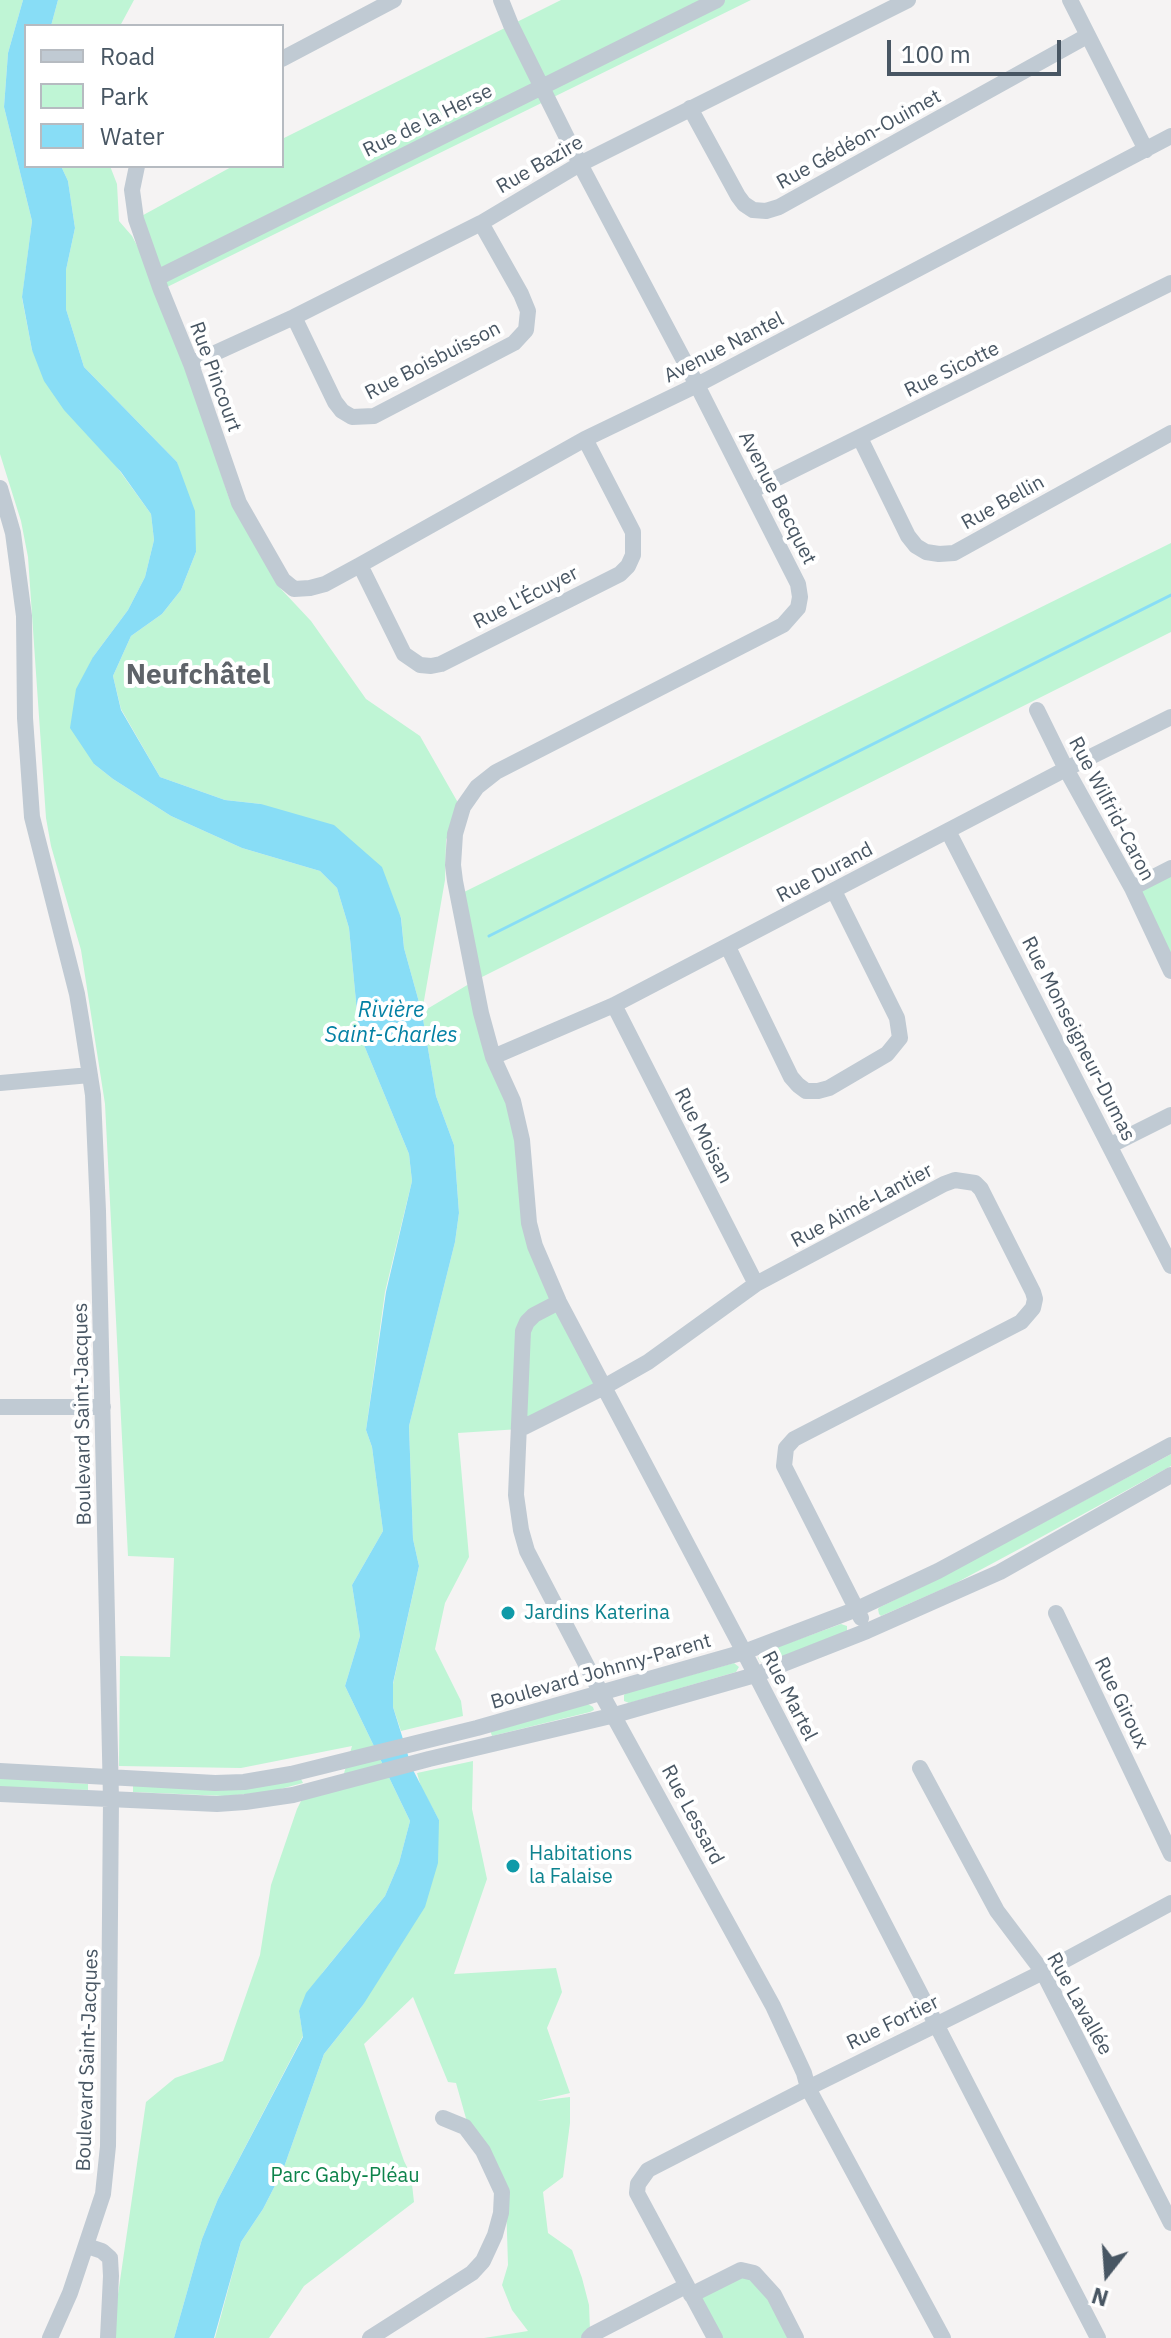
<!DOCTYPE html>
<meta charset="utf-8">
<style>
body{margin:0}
#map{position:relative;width:1171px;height:2338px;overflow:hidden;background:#f5f3f3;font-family:"IBM Plex Sans",sans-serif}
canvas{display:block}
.legend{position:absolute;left:24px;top:24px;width:260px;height:144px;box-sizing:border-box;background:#fff;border:2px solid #b6bbc1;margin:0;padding:10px 14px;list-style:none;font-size:24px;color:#485663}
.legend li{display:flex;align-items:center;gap:16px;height:40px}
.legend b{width:40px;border:2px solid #b6bbc1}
.north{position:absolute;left:1067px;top:2234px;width:80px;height:80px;-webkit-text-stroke:6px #fff;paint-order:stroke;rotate:197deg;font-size:22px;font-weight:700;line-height:32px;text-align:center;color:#485663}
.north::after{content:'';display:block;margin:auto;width:28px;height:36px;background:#485663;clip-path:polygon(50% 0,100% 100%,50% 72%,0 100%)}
.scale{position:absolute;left:887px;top:40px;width:174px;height:36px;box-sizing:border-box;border:4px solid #485663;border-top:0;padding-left:10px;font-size:24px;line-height:28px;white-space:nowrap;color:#485663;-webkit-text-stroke:6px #fff;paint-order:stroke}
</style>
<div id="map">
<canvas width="1171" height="2338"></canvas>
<ul class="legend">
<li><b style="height:10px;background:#c0cad3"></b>Road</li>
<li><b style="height:22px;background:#bff5d5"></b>Park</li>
<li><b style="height:22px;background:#88ddf6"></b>Water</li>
</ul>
<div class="north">N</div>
<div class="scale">100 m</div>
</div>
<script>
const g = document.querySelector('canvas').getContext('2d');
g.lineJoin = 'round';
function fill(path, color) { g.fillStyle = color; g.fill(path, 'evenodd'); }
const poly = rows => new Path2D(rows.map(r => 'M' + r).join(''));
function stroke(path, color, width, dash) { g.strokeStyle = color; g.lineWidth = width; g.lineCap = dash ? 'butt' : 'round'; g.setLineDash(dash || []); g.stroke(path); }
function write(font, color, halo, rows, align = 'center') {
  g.font = font + ' "IBM Plex Sans",sans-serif'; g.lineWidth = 8; g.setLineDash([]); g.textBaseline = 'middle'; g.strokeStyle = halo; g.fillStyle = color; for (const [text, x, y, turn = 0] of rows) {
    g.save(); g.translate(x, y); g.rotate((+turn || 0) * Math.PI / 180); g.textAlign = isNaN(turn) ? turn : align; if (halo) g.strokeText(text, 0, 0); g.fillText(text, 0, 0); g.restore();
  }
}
const green = poly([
 [0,0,23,0,8,53,4,107,32,221,22,298,32,350,151,514,154,540,145,577,128,610,93,657,94,764,113,779,171,816,242,848,320,871,337,888,349,928,359,1033,409,1154,412,1181,385,1292,366,1430,372,1447,383,1531,352,1585,360,1636,345,1686,410,1821,399,1863,385,1896,323,1972,299,2011,303,2036,218,2199,202,2239,174,2338,115,2338,116,2308,146,2102,175,2078,223,2061,260,1955,271,1885,297,1809,304,1795,340,1787,352,1746,241,1768,119,1766,120,1656,170,1657,174,1558,128,1556,105,1104,81,950,51,846,46,818,28,557,21,521,0,454],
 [58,0,134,0,120,26,51,26],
 [561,0,751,0,161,290,230,501,281,589,311,621,366,699,420,736,461,808,446,840,445,880,422,1012,474,981,458,895,1171,543,1171,632,474,981,513,1101,529,1223,604,1387,520,1429,458,1433,469,1557,445,1603,435,1649,461,1701,463,1716,401,1731,393,1707,393,1684,419,1566,413,1539,409,1426,455,1242,459,1213,454,1145,436,1096,422,1013,404,948,401,917,261,804,225,800,160,777,121,709,113,676,131,636,162,614,181,590,196,552,177,462,84,367,66,309,66,270,75,228,68,181,61,166,110,166,117,184,119,221,132,236,157,283,136,219,233,166,282,166,282,139],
 [1171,868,1171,970,1132,888],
 [1171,1454,1171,1466,1023,1547,954,1584,881,1616,879,1614,878,1609,880,1607,934,1581],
 [841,1624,847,1626,847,1631,765,1663,761,1662,758,1658,761,1653],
 [734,1663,739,1667,736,1672,629,1703,624,1701,624,1695,626,1693],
 [588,1704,593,1707,594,1710,590,1712,492,1736,490,1730],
 [473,1761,472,1809,487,1879,454,1974,556,1968,562,1992,547,2028,570,2093,537,2101,570,2097,570,2123,563,2177,543,2192,548,2233,572,2250,582,2278,589,2305,590,2330,583,2338,484,2338,528,2331,512,2310,502,2285,508,2265,506,2201,469,2129,456,2083,448,2082,413,1997,364,2044,404,2161,411,2175,414,2202,304,2286,269,2338,215,2338,241,2242,263,2209,283,2170,324,2054,363,2005,439,1820,421,1787,417,1773],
 [0,1778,88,1784,88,1790,0,1787],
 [301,1779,303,1783,269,1792,225,1796,133,1792,133,1786],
 [754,2273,796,2338,715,2338,691,2295]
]);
const water = poly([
 [23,0,58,0,51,26,26,26,26,166,61,166,68,181,75,228,66,270,66,309,84,367,177,462,195,511,196,552,181,590,162,614,131,636,113,676,121,710,160,777,225,800,261,804,334,825,382,867,401,918,404,948,422,1013,436,1096,454,1145,459,1213,455,1242,409,1426,413,1539,419,1566,393,1683,393,1707,412,1768,439,1820,438,1863,425,1907,363,2005,324,2054,283,2170,263,2209,241,2242,214,2338,174,2338,202,2239,218,2199,303,2037,299,2011,306,1993,385,1896,399,1863,410,1821,345,1686,360,1636,352,1585,383,1531,372,1447,366,1430,386,1292,412,1181,409,1154,359,1033,349,928,337,888,320,871,242,848,171,816,113,779,94,764,70,728,76,689,93,657,128,610,145,577,154,540,151,514,121,472,64,410,44,381,32,350,22,297,32,221,4,107,8,53]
]);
const stream = poly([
 [489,936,1171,595]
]);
const minor = poly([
 [501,0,511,25,580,164,697,385,798,584,800,597,798,608,783,625,496,772,477,787,463,807,455,834,453,865,455,881,481,1013,493,1057,513,1101,522,1140,529,1223,535,1246,559,1302,744,1652,1098,2338],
 [1070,0,1146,150],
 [282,59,394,0],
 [690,108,738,196,744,204,753,210,766,211,779,207,1087,36],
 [137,166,132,190,136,219,161,290,191,364,239,503,283,580,294,589,310,588,325,584,360,565,585,439,697,385,1171,136],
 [157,278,717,0],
 [294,317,335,402,342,411,352,417,374,416,514,343,526,330,528,311,521,294,481,223],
 [191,364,294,317,481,223,580,164,908,0],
 [860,438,908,536,916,546,926,552,939,554,954,553,1171,433],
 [0,488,13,533,24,616,25,718,32,817,77,994,82,1024,93,1095,98,1211,111,1799,108,2146,103,2194,70,2293,50,2338],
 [751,491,1171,283],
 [360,565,404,654,420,665,431,666,441,664,620,574,628,566,633,555,633,532,585,439],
 [1037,710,1066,769,1132,888,1171,971],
 [948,831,1171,1266],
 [1132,888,1171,868],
 [728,947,791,1077,798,1085,806,1091,818,1091,829,1088,887,1054,900,1038,897,1018,834,891],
 [614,1005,756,1284],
 [493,1057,614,1005,1066,769,1171,717],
 [0,1083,90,1075],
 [1111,1145,1171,1115],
 [559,1302,534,1315,527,1322,523,1331,516,1495,521,1530,527,1551,601,1693,773,2006,804,2073,808,2088,943,2338],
 [0,1407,103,1407],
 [520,1429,604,1387,648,1362,756,1284,944,1184,955,1180,975,1183,981,1189,1033,1292,1035,1299,1033,1308,1021,1322,794,1439,786,1448,784,1466,861,1618],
 [1056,1613,1171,1854],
 [920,1768,997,1911,1043,1972,1171,2223],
 [0,1771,215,1783,244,1782,291,1774,477,1728,744,1652,857,1609,938,1571,1171,1445],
 [0,1794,217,1804,245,1802,293,1795,429,1759,615,1715,755,1675,867,1631,1000,1572,1171,1475],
 [87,2246,102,2251,110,2258,111,2276,108,2338],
 [691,2295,741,2270,754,2273,774,2295,796,2338],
 [370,2338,472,2273,483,2261,495,2235,501,2213,502,2192,483,2151,465,2127,443,2118],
 [589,2338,593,2334,686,2286],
 [715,2338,637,2193,638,2184,648,2170,808,2088,1043,1972,1171,1903]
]);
const markers = [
 [508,1613,8,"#0f9aa8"],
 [513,1866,8,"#0f9aa8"]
];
const streetNames = [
 ["Rue de la Herse",428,121,-26],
 ["Rue Gédéon-Ouimet",859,140,-29],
 ["Rue Bazire",540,165,-30],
 ["Avenue Nantel",724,348,-27],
 ["Rue Boisbuisson",433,361,-27],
 ["Rue Sicotte",952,370,-26],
 ["Rue Pincourt",215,377,70],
 ["Avenue Becquet",777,498,63],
 ["Rue Bellin",1003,503,-29],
 ["Rue L'Écuyer",526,598,-27],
 ["Rue Wilfrid-Caron",1111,809,62],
 ["Rue Durand",825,873,-28],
 ["Rue Monseigneur-Dumas",1078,1039,63],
 ["Rue Moisan",703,1136,63],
 ["Rue Aimé-Lantier",862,1206,-28],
 ["Boulevard Saint-Jacques",83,1414,-91],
 ["Boulevard Johnny-Parent",601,1672,-16],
 ["Rue Martel",789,1696,63],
 ["Rue Giroux",1121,1703,64],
 ["Rue Lessard",692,1815,62],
 ["Rue Lavallée",1079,2004,61],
 ["Rue Fortier",893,2023,-26],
 ["Boulevard Saint-Jacques",88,2060,-88]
];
const cultureNames = [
 ["Jardins Katerina",524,1613],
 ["Habitations",529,1854],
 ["la Falaise",529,1877]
];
const parkNames = [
 ["Parc Gaby-Pléau",345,2176]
];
const waterNames = [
 ["Rivière",391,1011],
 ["Saint-Charles",391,1036]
];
const districtNames = [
 ["Neufchâtel",198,676]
];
fill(green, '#bff5d5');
fill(water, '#88ddf6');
stroke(stream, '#88ddf6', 3);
stroke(minor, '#c0cad3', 16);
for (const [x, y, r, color] of markers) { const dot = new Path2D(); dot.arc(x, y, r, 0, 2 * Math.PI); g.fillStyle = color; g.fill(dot); stroke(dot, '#fff', 3); }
write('20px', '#485663', '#fff', streetNames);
write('20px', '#0d838f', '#fff', cultureNames, 'left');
write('20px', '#0d834b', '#fff', parkNames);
write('italic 22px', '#0380a4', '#fff', waterNames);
write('bold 28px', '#5e6369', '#fff', districtNames);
</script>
